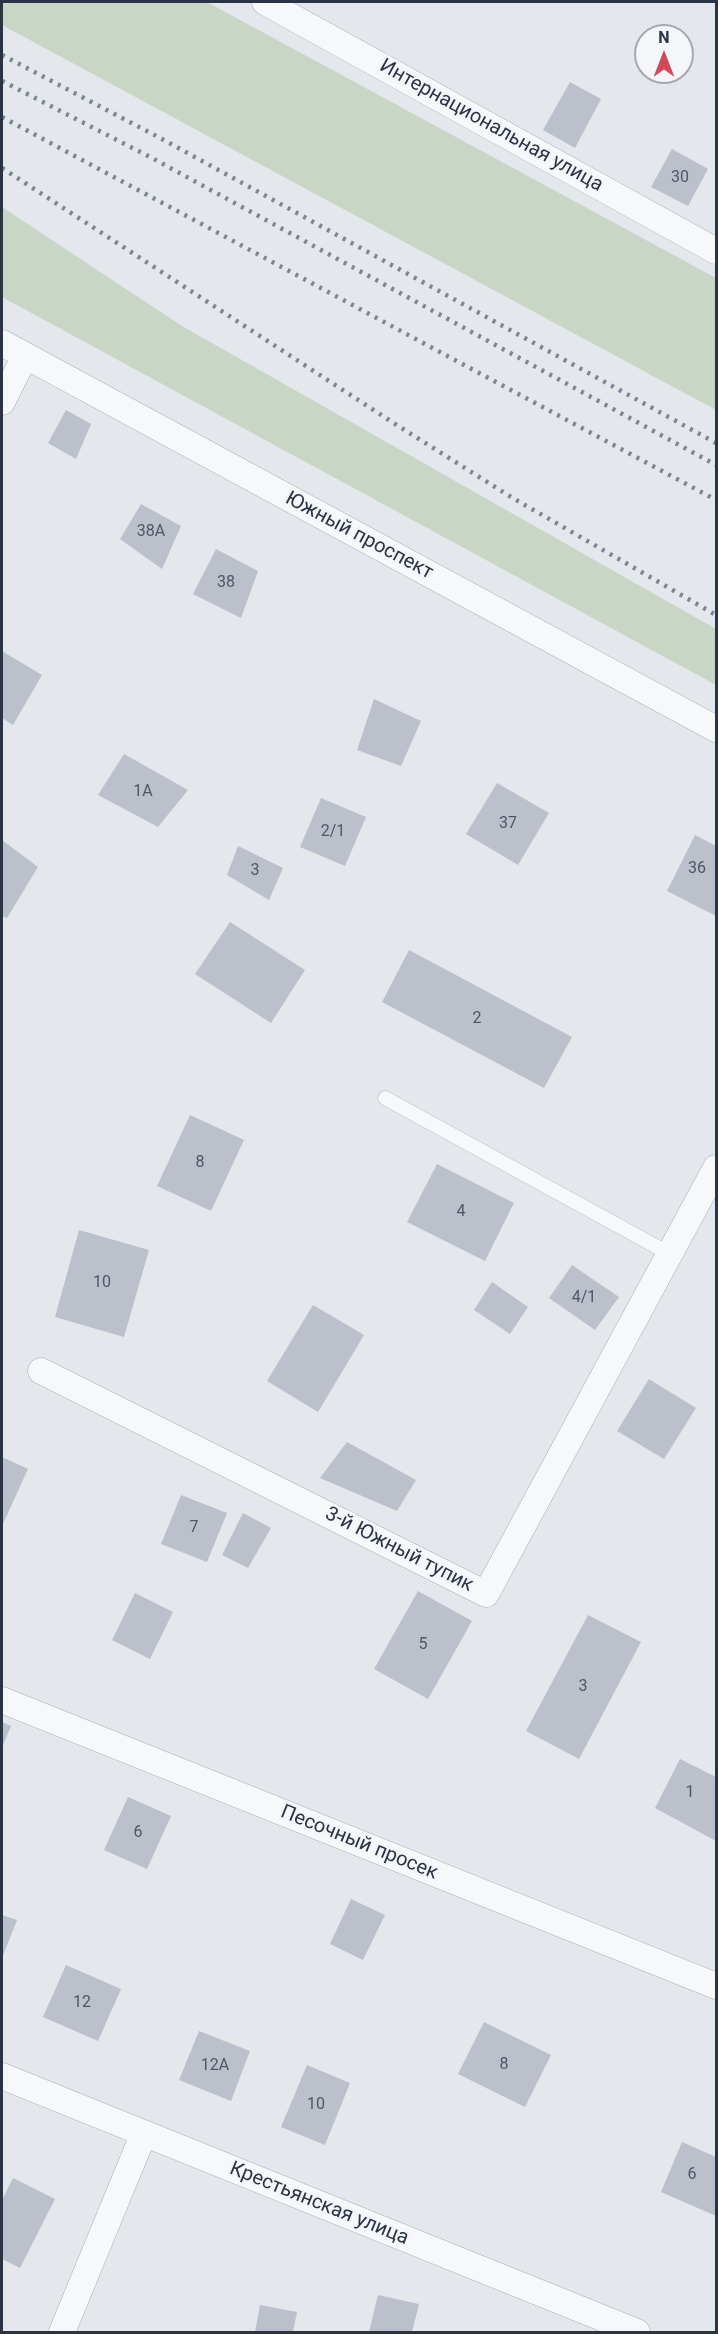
<!DOCTYPE html>
<meta charset="utf-8">
<style>
body{margin:0}
#map{position:relative;width:718px;height:2334px;overflow:hidden;background:#e4e7ec;font-family:Roboto,sans-serif}
canvas{display:block}
.frame{position:absolute;inset:0;border:3px solid #2b3445;pointer-events:none}
.north{position:absolute;left:634px;top:24px;width:60px;height:60px;box-sizing:border-box;background:#f4f6f9;border:2px solid #a4a8b1;border-radius:50%;rotate:0deg;font-size:16px;font-weight:700;line-height:24px;text-align:center;color:#2b3445}
.north::after{content:'';display:block;margin:auto;width:21px;height:27px;background:#d1495b;clip-path:polygon(50% 0,100% 100%,50% 72%,0 100%)}
</style>
<div id="map">
<canvas width="718" height="2334"></canvas>
<div class="frame"></div>
<div class="north">N</div>
</div>
<script>
const g = document.querySelector('canvas').getContext('2d');
g.lineJoin = 'round';
function fill(path, color) { g.fillStyle = color; g.fill(path, 'evenodd'); }
const poly = rows => new Path2D(rows.map(r => 'M' + r).join(''));
function stroke(path, color, width, dash) { g.strokeStyle = color; g.lineWidth = width; g.lineCap = dash ? 'butt' : 'round'; g.setLineDash(dash || []); g.stroke(path); }
function write(font, color, halo, rows, align = 'center') {
  g.font = font + ' Roboto,sans-serif'; g.lineWidth = 6; g.setLineDash([]); g.textBaseline = 'middle'; g.strokeStyle = halo; g.fillStyle = color; for (const [text, x, y, turn = 0] of rows) {
    g.save(); g.translate(x, y); g.rotate((+turn || 0) * Math.PI / 180); g.textAlign = isNaN(turn) ? turn : align; if (halo) g.strokeText(text, 0, 0); g.fillText(text, 0, 0); g.restore();
  }
}
const green = poly([
 [2,2,207,2,716,278,716,410,2,25],
 [2,207,182,326,716,629,716,685,2,297]
]);
const building = poly([
 [570,82,601,99,575,148,543,130],
 [672,149,708,169,688,206,651,187],
 [66,410,91,424,76,459,48,443],
 [141,504,181,526,162,569,120,539],
 [216,549,258,571,241,618,193,594],
 [2,651,42,675,13,725,2,718],
 [374,699,421,721,401,766,357,750],
 [124,754,188,790,158,827,98,795],
 [497,783,549,813,518,865,466,834],
 [321,798,366,817,345,866,300,847],
 [695,835,716,846,716,916,667,891],
 [2,840,38,867,7,918,2,916],
 [238,846,283,868,269,900,227,875],
 [230,922,305,970,271,1023,195,974],
 [409,950,572,1037,544,1088,382,1002],
 [190,1115,244,1140,211,1211,157,1186],
 [437,1164,514,1203,485,1261,407,1222],
 [79,1230,149,1250,124,1337,55,1317],
 [572,1265,619,1297,595,1330,549,1298],
 [492,1282,528,1307,510,1334,474,1310],
 [313,1305,364,1335,318,1412,267,1381],
 [649,1379,696,1408,664,1459,617,1431],
 [347,1442,416,1480,397,1511,320,1478],
 [2,1457,28,1469,2,1526],
 [181,1495,227,1513,207,1562,161,1544],
 [243,1513,271,1528,248,1568,222,1555],
 [418,1591,472,1621,428,1699,374,1669],
 [135,1593,173,1612,150,1659,112,1640],
 [588,1615,641,1642,579,1759,526,1731],
 [2,1722,11,1726,2,1748],
 [680,1759,716,1777,716,1841,655,1808],
 [128,1797,171,1816,147,1869,104,1850],
 [351,1899,385,1915,363,1960,330,1944],
 [2,1915,17,1920,2,1958],
 [66,1965,121,1989,98,2041,43,2017],
 [484,2022,551,2055,525,2107,458,2074],
 [199,2031,250,2051,231,2101,179,2080],
 [307,2065,350,2083,325,2145,281,2127],
 [682,2142,716,2157,716,2216,661,2192],
 [13,2178,55,2199,20,2268,2,2259,2,2200],
 [378,2295,419,2304,412,2332,369,2332],
 [260,2305,297,2312,293,2332,255,2332]
]);
const lane = poly([
 [385,1098,670,1254]
]);
const street = poly([
 [265,2,716,251],
 [2,343,716,729],
 [2,402,25,356],
 [41,1371,486,1594,716,1168],
 [2,1700,716,1986],
 [2,2076,637,2332],
 [62,2332,144,2133]
]);
const rail = poly([
 [2,55,162,139,716,443],
 [2,81,152,158,716,465],
 [2,117,716,500],
 [2,168,392,422,511,497,716,615]
]);
const numberNames = [
 ["30",680,178],
 ["38А",151,532],
 ["38",226,583],
 ["1А",143,792],
 ["37",508,824],
 ["2/1",333,832],
 ["36",697,869],
 ["3",255,871],
 ["2",477,1019],
 ["8",200,1163],
 ["4",461,1212],
 ["10",102,1283],
 ["4/1",584,1298],
 ["7",194,1528],
 ["5",423,1645],
 ["3",583,1687],
 ["1",690,1793],
 ["6",138,1833],
 ["12",82,2003],
 ["8",504,2065],
 ["12А",215,2066],
 ["10",316,2105],
 ["6",692,2175]
];
const streetNames = [
 ["Интернациональная улица",491,126,29],
 ["Южный проспект",359,536,28],
 ["3-й Южный тупик",399,1550,27],
 ["Песочный просек",359,1843,22],
 ["Крестьянская улица",319,2204,22]
];
fill(green, '#c9d6c5');
fill(building, '#bbc0ca');
stroke(lane, '#a9aeb7', 15);
stroke(street, '#a9aeb7', 27);
stroke(lane, '#f7f8fa', 14);
stroke(street, '#f7f8fa', 26);
stroke(rail, '#7d8696', 4.5, [3, 6]);
write('16px', '#4f5766', null, numberNames);
write('20px', '#2b3445', '#f4f6f9', streetNames);
</script>
